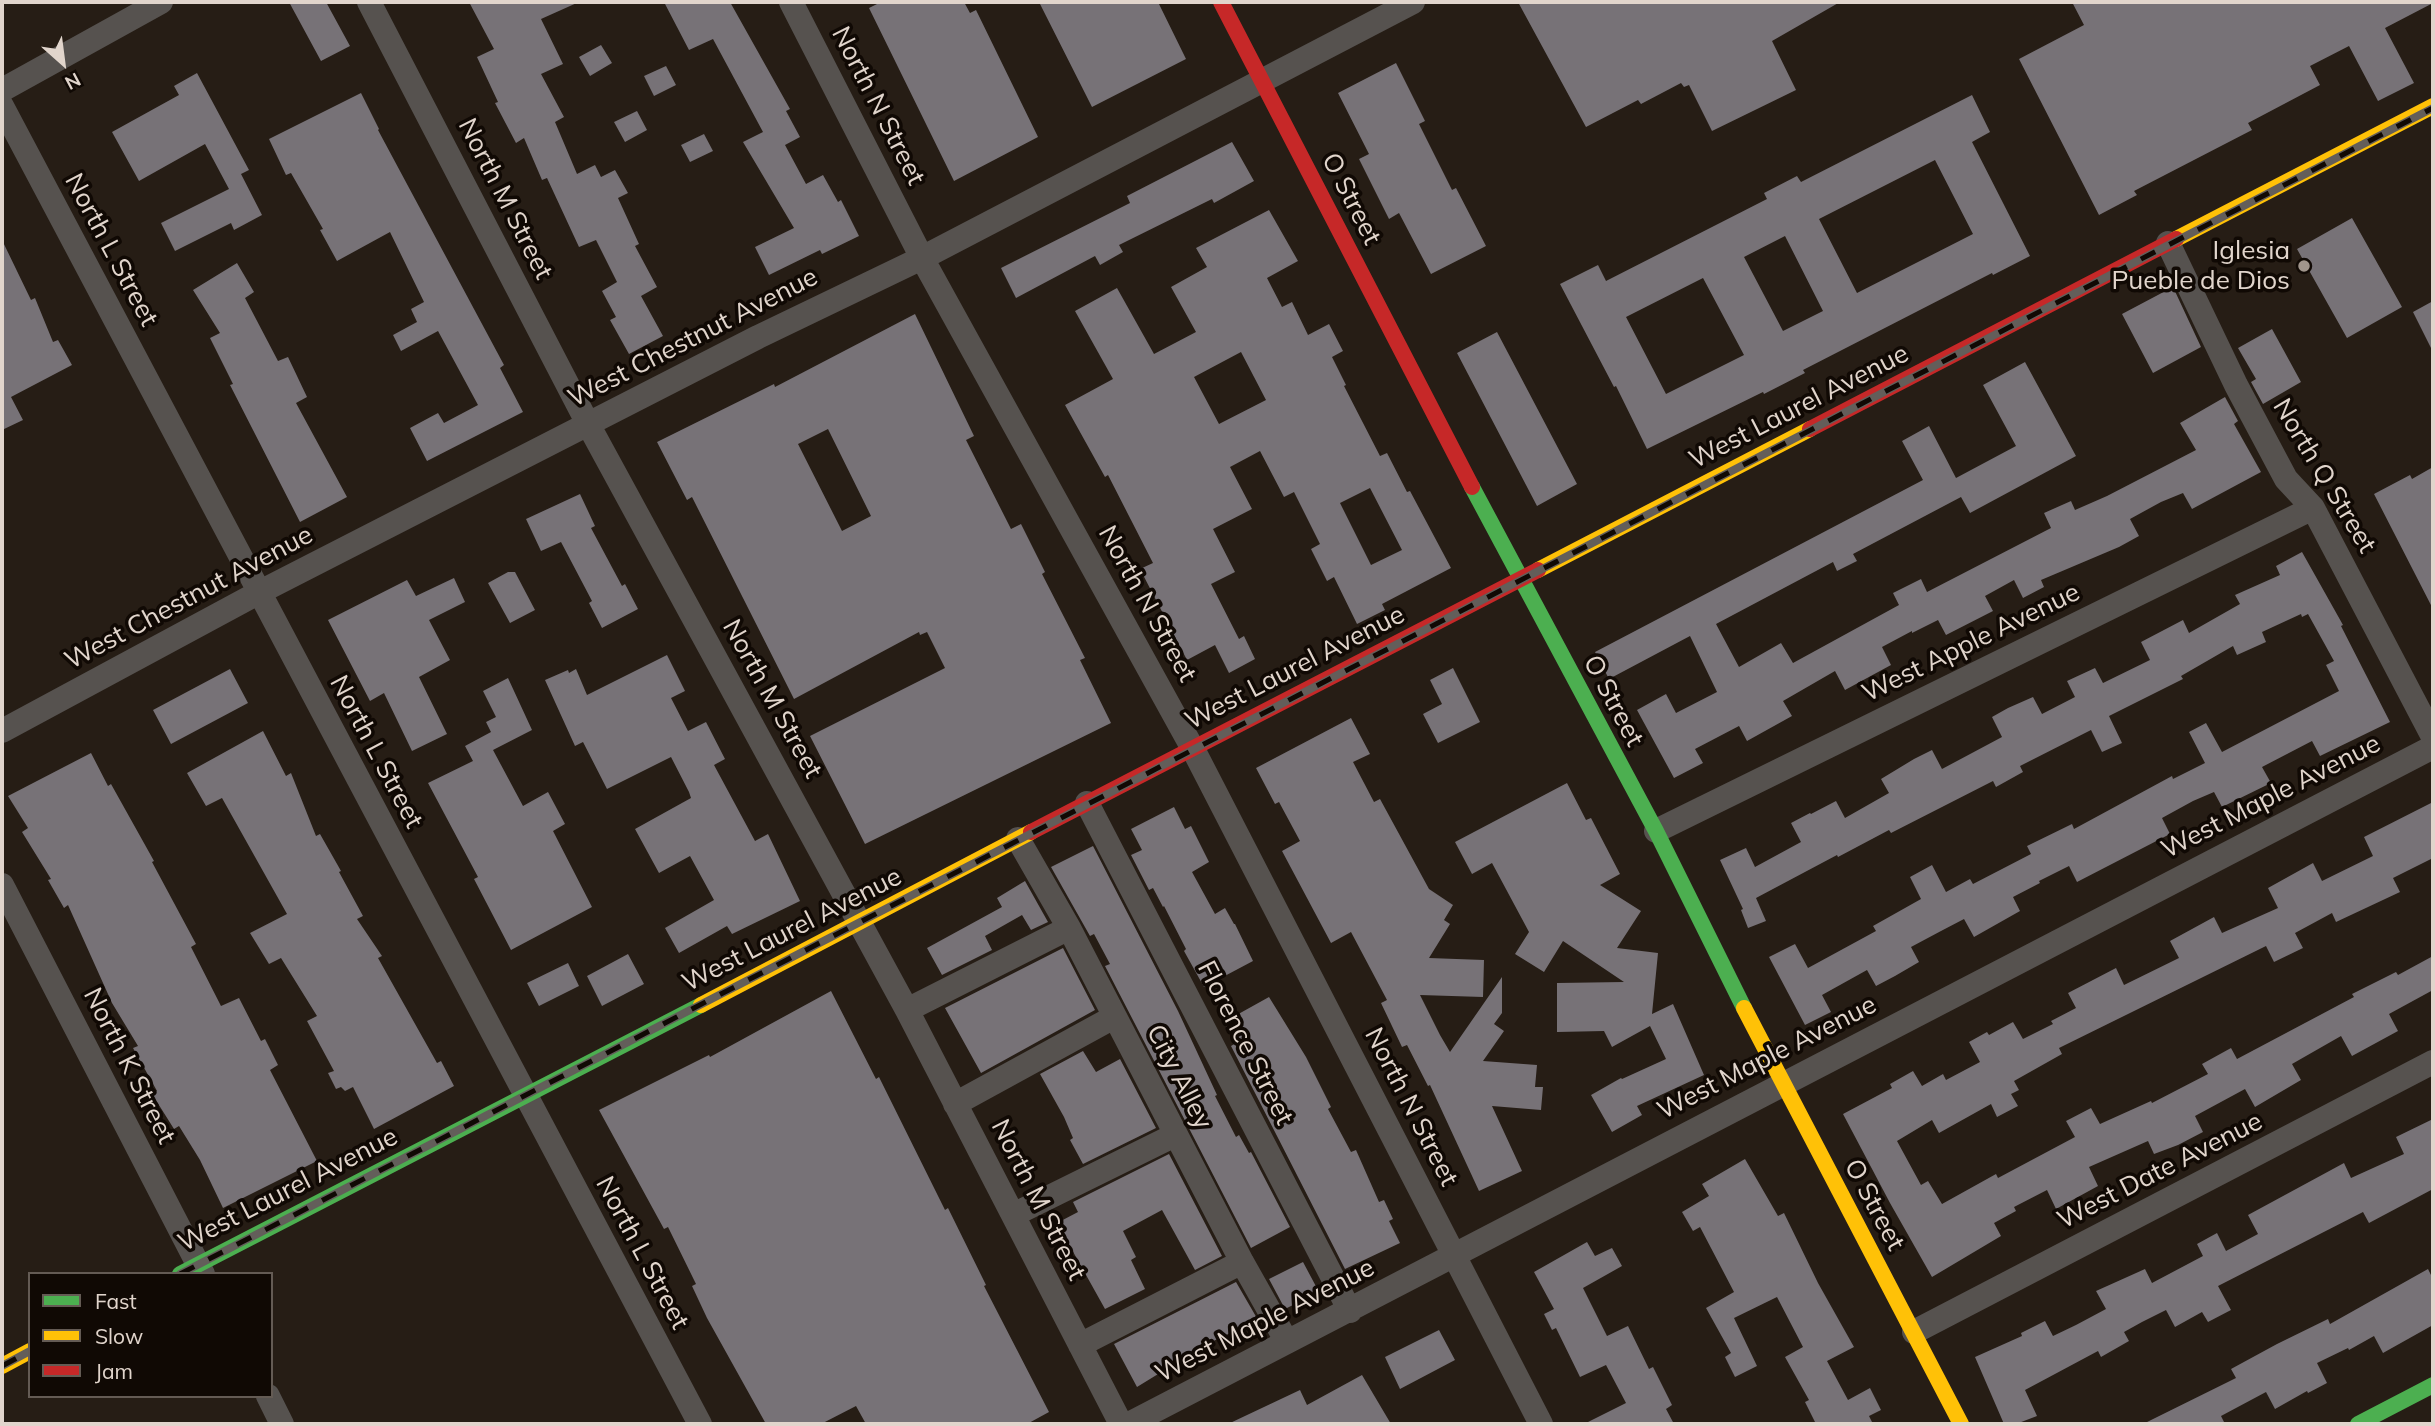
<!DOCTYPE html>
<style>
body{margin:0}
#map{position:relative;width:2435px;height:1426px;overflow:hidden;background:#261d15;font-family:Mulish,sans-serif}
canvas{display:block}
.frame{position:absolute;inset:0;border:4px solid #e1d5cc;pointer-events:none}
.legend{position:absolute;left:28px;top:1272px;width:245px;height:126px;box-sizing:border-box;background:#100904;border:2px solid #645b54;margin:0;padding:9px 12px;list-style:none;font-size:21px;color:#e1d5cc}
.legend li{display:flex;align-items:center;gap:14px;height:35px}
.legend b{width:35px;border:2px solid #645b54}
.north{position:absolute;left:28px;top:28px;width:70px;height:70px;-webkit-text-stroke:5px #100904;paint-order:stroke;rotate:152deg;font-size:19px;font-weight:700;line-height:28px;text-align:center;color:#e1d5cc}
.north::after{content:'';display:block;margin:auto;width:24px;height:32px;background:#e1d5cc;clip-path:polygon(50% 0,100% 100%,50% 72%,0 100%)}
</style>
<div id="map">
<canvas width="2435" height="1426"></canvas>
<div class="frame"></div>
<ul class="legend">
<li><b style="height:9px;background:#4caf50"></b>Fast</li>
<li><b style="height:9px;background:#ffc107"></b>Slow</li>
<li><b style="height:9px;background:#c62828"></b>Jam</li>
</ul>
<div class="north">N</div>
</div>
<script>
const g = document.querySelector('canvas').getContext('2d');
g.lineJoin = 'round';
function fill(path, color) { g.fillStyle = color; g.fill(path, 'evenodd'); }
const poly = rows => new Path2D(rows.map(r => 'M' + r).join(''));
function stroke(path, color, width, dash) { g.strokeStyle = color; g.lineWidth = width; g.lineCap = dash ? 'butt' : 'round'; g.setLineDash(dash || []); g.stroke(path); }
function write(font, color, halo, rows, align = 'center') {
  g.font = font + ' Mulish,sans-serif'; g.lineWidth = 7; g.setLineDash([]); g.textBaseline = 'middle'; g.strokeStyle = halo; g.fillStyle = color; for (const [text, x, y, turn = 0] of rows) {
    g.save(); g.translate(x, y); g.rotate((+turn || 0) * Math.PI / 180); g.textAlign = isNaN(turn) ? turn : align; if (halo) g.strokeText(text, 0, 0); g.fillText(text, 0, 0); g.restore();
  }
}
const building = poly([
 [289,2,326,2,350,46,321,61],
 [469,2,579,2,541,19,563,64,541,74,564,117,555,122,577,174,595,165,601,177,615,170,628,193,618,198,639,244,635,246,657,287,641,296,663,336,629,354,610,320,616,317,602,291,617,282,596,240,579,247,547,178,542,180,524,138,516,143,495,103,498,102,477,57,494,49],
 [664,2,730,2,790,109,786,111,800,137,785,145,806,184,823,175,838,202,841,200,859,236,822,254,820,250,769,275,755,247,794,228,743,142,763,132,713,39,689,50],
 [881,2,964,2,970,13,976,10,1038,137,954,181,869,8],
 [1039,2,1158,2,1186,59,1092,107],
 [1518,2,1840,2,1772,41,1796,90,1712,131,1689,85,1684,87,1681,83,1641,104,1638,100,1586,127],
 [2072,2,2433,2,2433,3,2385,28,2414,83,2378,101,2349,46,2310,66,2320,85,2248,123,2252,130,2134,191,2137,195,2099,215,2019,59,2084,25],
 [601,45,612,63,590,76,579,57],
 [1396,63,1425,121,1419,124,1452,190,1456,188,1486,246,1431,274,1399,213,1389,219,1359,159,1369,154,1338,93],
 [666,66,676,85,654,96,644,76],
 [197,73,249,170,241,174,262,215,234,230,231,223,175,251,161,223,229,189,205,144,139,181,112,132,179,95,174,86],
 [361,93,379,129,378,130,504,365,500,368,523,412,427,461,410,428,438,413,444,423,478,405,438,331,401,351,393,335,417,322,411,309,424,302,390,232,337,261,320,230,323,229,291,173,286,175,269,139],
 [1972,95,1990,132,1972,142,2030,256,1993,275,1992,273,1803,370,1805,373,1764,394,1763,392,1647,449,1616,386,1614,387,1560,284,1598,265,1606,281,1767,199,1764,193,1797,176,1801,182],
 [1935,160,1973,234,1857,293,1819,219],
 [1785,236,1823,311,1783,331,1744,257],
 [1703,278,1744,355,1666,394,1626,317],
 [637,111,647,130,625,142,614,122],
 [704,134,713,151,690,162,681,145],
 [1232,142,1254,181,1214,203,1212,199,1119,245,1123,252,1100,265,1095,256,1016,298,1001,268,1130,203,1127,196],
 [1269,210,1298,261,1267,278,1282,307,1292,302,1308,335,1329,324,1343,351,1332,357,1346,385,1344,386,1380,456,1387,453,1407,492,1410,491,1451,568,1382,604,1385,610,1357,624,1334,577,1327,581,1311,549,1320,544,1294,492,1284,497,1260,451,1230,467,1252,509,1213,529,1235,572,1211,584,1239,639,1244,636,1255,659,1229,673,1215,645,1187,660,1140,569,1153,563,1108,475,1105,477,1065,405,1113,379,1075,311,1117,288,1154,354,1196,332,1171,287,1207,267,1196,248],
 [1241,352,1266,400,1219,424,1194,377],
 [1370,488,1402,550,1371,565,1340,503],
 [2352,218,2402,307,2347,338,2297,249],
 [2,240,31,300,35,298,53,342,58,340,72,365,11,397,23,420,2,430],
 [237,263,254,292,245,298,278,361,288,357,307,397,296,403,347,497,300,522,230,385,233,384,210,338,220,333,193,290],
 [2173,287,2201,347,2153,373,2122,314],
 [2433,301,2433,352,2413,312],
 [915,314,974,436,966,440,1011,529,1021,524,1045,572,1042,574,1085,658,1080,660,1111,723,865,844,810,736,945,668,927,632,920,635,919,632,794,699,692,497,687,500,657,442,774,384,775,387],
 [828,429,871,516,842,531,798,444],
 [2272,329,2301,382,2263,404,2251,382,2256,379,2238,348],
 [1497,332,1577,484,1537,506,1457,353],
 [2025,362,2076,456,1970,513,1961,497,1853,554,1857,561,1837,571,1833,562,1716,624,1739,667,1781,643,1793,663,1899,605,1893,593,1921,579,1927,592,2051,528,2044,513,2071,501,2075,510,2107,496,2196,450,2180,423,2225,397,2238,421,2234,424,2261,472,2192,509,2183,493,2161,502,2130,519,2139,536,2119,547,2041,580,2044,587,2023,598,2014,580,1985,596,1993,611,1946,635,1938,620,1912,633,1912,631,1882,647,1891,665,1845,690,1835,671,1783,701,1792,716,1747,741,1739,726,1695,749,1703,763,1674,778,1637,710,1666,694,1676,713,1717,692,1690,636,1609,679,1595,652,1923,480,1902,441,1929,426,1956,478,2016,446,1983,385],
 [2433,467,2433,609,2374,494,2410,475,2412,479],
 [580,494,595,526,591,528,622,586,625,584,638,609,602,628,589,603,592,601,561,542,541,551,526,519],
 [2302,552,2343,625,2341,626,2390,722,2320,756,2312,741,2262,767,2271,783,2222,807,2214,792,2193,801,2162,818,2170,834,2077,882,2069,866,2039,881,2040,883,2013,897,2020,911,1974,937,1964,919,1941,931,1911,947,1919,962,1895,976,1876,986,1867,970,1822,995,1831,1012,1805,1025,1769,957,1795,944,1808,968,1876,931,1873,926,1921,899,1910,877,1932,865,1946,892,1970,879,1973,884,2031,854,2027,846,2072,824,2074,829,2172,776,2173,779,2205,763,2189,732,2206,723,2222,752,2339,691,2326,665,2334,661,2308,614,2302,617,2301,614,2262,632,2266,642,2237,655,2233,646,2181,676,2183,679,2109,716,2122,743,2102,752,2091,730,2020,766,2023,772,1996,787,1993,781,1891,833,1889,830,1838,857,1837,855,1756,898,1766,921,1748,928,1741,910,1743,909,1720,860,1746,848,1755,867,1801,842,1791,823,1810,813,1811,814,1836,801,1845,818,1889,793,1881,779,1914,759,1932,750,1942,769,2002,737,1992,717,2008,708,2033,697,2042,714,2075,697,2067,681,2095,668,2103,683,2150,660,2141,642,2183,620,2189,633,2240,604,2235,595,2280,575,2276,566],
 [508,572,515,572,535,610,510,623,488,583],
 [454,578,465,602,429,620,450,660,419,677,447,734,412,751,384,693,370,701,328,620,407,580,416,596],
 [667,655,685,691,671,698,688,731,706,722,725,759,714,765,755,841,768,834,800,901,732,934,727,926,679,953,665,928,714,900,690,856,659,873,635,829,691,798,689,792,671,757,607,789,583,742,575,746,545,680,568,670,569,673,576,669,587,695],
 [1453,668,1480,722,1438,743,1423,714,1442,704,1430,680],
 [230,669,248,703,171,744,153,710],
 [508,678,532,730,493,750,523,806,548,792,565,824,553,831,592,907,511,950,474,879,478,877,428,783,473,761,465,746,491,732,486,722,496,717,483,691],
 [1351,718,1370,754,1353,762,1374,802,1380,799,1429,889,1453,905,1444,920,1450,924,1429,958,1484,960,1483,997,1420,995,1440,1035,1450,1052,1502,977,1502,1013,1494,1024,1504,1031,1483,1061,1537,1065,1535,1087,1543,1087,1541,1110,1492,1106,1522,1171,1479,1191,1430,1085,1428,1086,1407,1045,1402,1047,1381,1003,1387,1000,1351,932,1331,943,1282,851,1300,841,1279,802,1275,804,1256,768],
 [263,731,286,776,291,773,316,836,320,834,341,871,339,872,363,916,357,919,382,956,378,958,437,1063,441,1061,454,1086,374,1129,353,1087,345,1091,341,1087,336,1089,328,1073,334,1071,307,1021,317,1016,281,958,269,964,250,933,287,914,222,798,206,806,187,773],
 [91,753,108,786,111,784,154,861,152,862,196,944,191,947,221,1006,239,998,261,1041,265,1039,278,1065,270,1070,317,1161,223,1208,200,1160,179,1126,174,1129,152,1094,157,1091,133,1048,138,1046,112,1003,68,905,64,908,48,880,51,879,22,832,28,828,8,796],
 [1567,783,1586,820,1591,818,1620,874,1600,885,1641,911,1617,948,1658,953,1652,1014,1673,1004,1704,1075,1637,1106,1642,1115,1612,1132,1591,1095,1621,1078,1622,1079,1666,1059,1650,1026,1612,1047,1604,1031,1557,1032,1557,983,1624,982,1563,941,1544,972,1515,954,1529,932,1492,863,1472,874,1455,842],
 [2433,802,2433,858,2393,878,2400,892,2336,922,2332,913,2295,933,2303,948,2274,962,2266,946,2059,1048,2062,1054,2014,1081,2019,1090,2011,1094,2018,1106,1997,1117,1991,1104,1939,1133,1932,1120,1897,1141,1921,1185,1928,1181,1942,1204,1996,1174,1998,1178,2075,1137,2066,1121,2091,1108,2100,1124,2151,1101,2152,1103,2208,1074,2202,1064,2231,1048,2237,1059,2354,997,2352,994,2396,972,2398,975,2433,956,2433,990,2389,1014,2398,1031,2352,1056,2341,1036,2292,1064,2301,1080,2255,1107,2245,1089,2195,1116,2203,1132,2178,1145,2154,1154,2148,1141,2089,1167,2098,1186,2056,1209,2047,1190,2014,1207,2016,1211,1994,1223,2001,1236,1932,1277,1890,1203,1843,1114,1892,1088,1890,1084,1913,1071,1922,1086,1943,1074,1946,1080,1980,1062,1969,1042,1987,1032,1989,1035,2013,1022,2023,1039,2053,1024,2051,1021,2076,1008,2068,993,2116,968,2124,985,2179,958,2170,941,2214,917,2222,933,2278,908,2268,888,2313,863,2322,881,2373,856,2364,837],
 [1174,807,1185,829,1191,826,1209,862,1192,872,1215,914,1225,908,1234,924,1235,924,1253,961,1204,987,1184,951,1186,949,1164,906,1163,907,1153,888,1149,890,1131,855,1142,850,1131,829],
 [1093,846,1178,1011,1217,1095,1215,1096,1236,1137,1239,1135,1249,1153,1251,1152,1290,1227,1251,1248,1105,966,1110,964,1094,934,1090,936,1051,867],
 [1025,881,1048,922,1031,930,1022,915,985,936,992,950,942,975,927,948,1002,907,997,898],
 [1063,948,1095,1010,981,1073,945,1008],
 [628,954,644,984,602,1006,587,976],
 [568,963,579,986,539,1006,527,983],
 [831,991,876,1079,879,1077,945,1210,948,1208,986,1285,984,1286,1049,1412,1027,1424,866,1424,856,1406,821,1424,766,1424,707,1318,692,1286,696,1284,668,1227,664,1229,599,1110,709,1055,710,1057],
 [1269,997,1306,1057,1331,1107,1328,1109,1351,1152,1356,1150,1379,1202,1384,1200,1393,1219,1389,1221,1400,1243,1345,1269,1231,1046,1236,1043,1224,1022],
 [1083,1051,1096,1072,1120,1059,1156,1128,1083,1164,1070,1140,1073,1138,1064,1117,1040,1074],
 [2433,1119,2433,1189,2369,1223,2363,1212,2218,1286,2231,1310,2208,1322,2202,1312,2175,1327,2166,1310,2142,1322,2124,1332,2129,1341,2101,1357,2098,1351,2025,1390,2037,1416,2016,1424,2004,1424,1975,1357,2022,1336,2021,1333,2045,1321,2053,1336,2076,1325,2106,1309,2096,1291,2145,1269,2152,1283,2203,1256,2197,1244,2217,1233,2226,1251,2258,1234,2248,1215,2344,1163,2351,1178,2404,1154,2396,1137],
 [1169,1154,1222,1256,1195,1270,1162,1210,1123,1231,1136,1257,1131,1260,1145,1289,1105,1309,1057,1223,1078,1212,1073,1202],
 [1745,1159,1778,1216,1784,1213,1818,1283,1854,1347,1827,1361,1848,1400,1870,1388,1881,1410,1869,1416,1873,1424,1816,1424,1805,1402,1809,1400,1785,1357,1803,1347,1777,1297,1734,1318,1757,1366,1735,1377,1725,1357,1731,1353,1706,1308,1734,1292,1700,1227,1693,1231,1682,1212,1709,1196,1702,1184],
 [1587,1242,1595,1256,1612,1248,1622,1266,1583,1288,1607,1336,1628,1326,1649,1369,1653,1367,1672,1405,1666,1409,1674,1424,1584,1424,1626,1403,1606,1365,1580,1377,1556,1328,1552,1330,1544,1314,1554,1309,1534,1272],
 [1303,1262,1319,1292,1285,1309,1269,1279],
 [2428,1269,2433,1279,2433,1325,2383,1353,2374,1336,2349,1350,2348,1348,2317,1363,2327,1383,2308,1393,2307,1391,2275,1409,2266,1392,2221,1416,2225,1424,2143,1424,2236,1378,2231,1369,2277,1344,2328,1319,2330,1324],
 [1236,1282,1258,1320,1207,1344,1137,1387,1114,1344],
 [1439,1330,1455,1360,1400,1389,1385,1357],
 [1362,1375,1391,1424,1228,1424,1300,1390,1307,1405]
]);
const street = poly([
 [369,2,588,424,907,1010,1121,1424],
 [791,2,922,258,1193,749,1541,1424],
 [2,90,161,2],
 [2,106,700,1424],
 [2168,243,2236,385,2286,479,2313,508,2433,737],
 [2,731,258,593,758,337,922,258,1413,2],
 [1087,803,1350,1311],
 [1656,831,2313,508],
 [1018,839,1069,928,1242,1262,1287,1342],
 [2,885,203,1274],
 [907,1010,1069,928],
 [955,1104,1114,1017],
 [1013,1215,1175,1135],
 [1914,1332,2433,1062],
 [1080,1345,1242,1262],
 [268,1396,282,1424],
 [1129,1424,2433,747]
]);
const fast = poly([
 [1472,487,1656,831,1744,1008],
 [180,1274,701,1005],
 [2358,1424,2433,1385]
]);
const slow = poly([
 [2176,239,2433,106],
 [1538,570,1810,429],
 [701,1005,1031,832],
 [1744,1008,1961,1424],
 [2,1366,30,1351]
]);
const jam = poly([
 [1221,2,1472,487],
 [1810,429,2176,239],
 [1031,832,1538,570]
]);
const rail = poly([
 [180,1274,2433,108],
 [2,1366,30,1351]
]);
const markers = [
 [2304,266,7,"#a0958c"]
];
const streetNames = [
 ["North N Street",878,106,63],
 ["North M Street",505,199,63],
 ["O Street",1351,199,63],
 ["North L Street",111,250,62],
 ["West Chestnut Avenue",693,338,-27],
 ["West Laurel Avenue",1799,407,-27],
 ["North Q Street",2324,476,59],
 ["West Chestnut Avenue",189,598,-28],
 ["North N Street",1147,604,61],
 ["West Apple Avenue",1971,643,-26],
 ["West Laurel Avenue",1295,668,-27],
 ["North M Street",772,699,61],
 ["O Street",1613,701,62],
 ["North L Street",376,752,62],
 ["West Maple Avenue",2271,797,-27],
 ["West Laurel Avenue",792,930,-27],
 ["Florence Street",1245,1043,63],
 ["West Maple Avenue",1767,1058,-27],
 ["North K Street",129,1066,63],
 ["City Alley",1179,1077,63],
 ["North N Street",1411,1107,63],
 ["West Date Avenue",2160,1171,-27],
 ["West Laurel Avenue",288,1190,-27],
 ["North M Street",1038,1200,63],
 ["O Street",1874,1205,62],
 ["North L Street",642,1253,62],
 ["West Maple Avenue",1265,1321,-27]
];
const poiNames = [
 ["Iglesia",2290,251],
 ["Pueble de Dios",2290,281]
];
fill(building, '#777277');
stroke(street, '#56524f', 24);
stroke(fast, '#4caf50', 16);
stroke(slow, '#ffc107', 16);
stroke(jam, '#c62828', 16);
stroke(rail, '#635e5a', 8);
stroke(rail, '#100904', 5, [16]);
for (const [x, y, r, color] of markers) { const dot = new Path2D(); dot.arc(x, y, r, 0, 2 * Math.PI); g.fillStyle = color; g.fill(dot); stroke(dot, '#100904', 2.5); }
write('26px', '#e1d5cc', '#100904', streetNames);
write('26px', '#e1d5cc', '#100904', poiNames, 'right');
</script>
